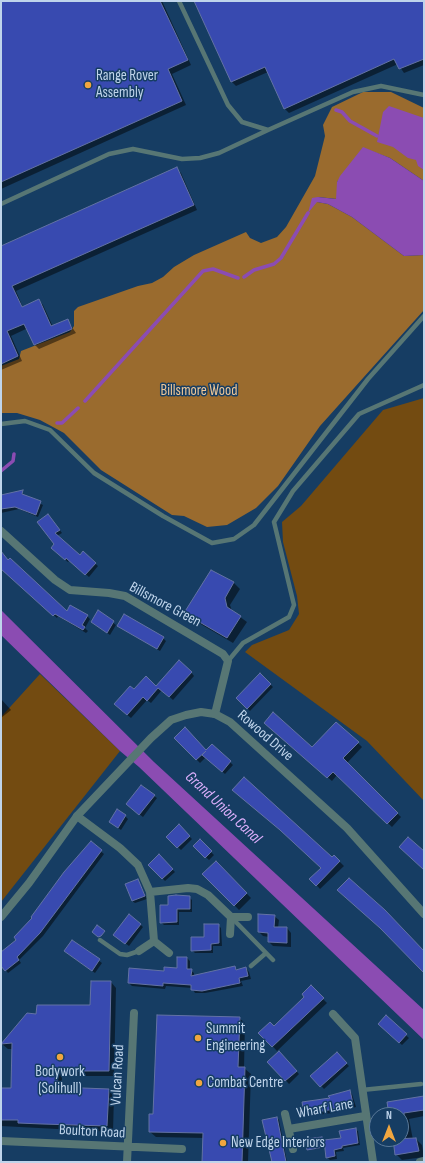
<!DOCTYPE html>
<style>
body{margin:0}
#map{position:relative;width:425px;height:1163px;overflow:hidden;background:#163d63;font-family:"Sofia Sans Condensed",sans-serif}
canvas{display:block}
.frame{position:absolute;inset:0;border:2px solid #bfd4eb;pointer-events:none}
.north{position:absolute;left:369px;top:1107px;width:40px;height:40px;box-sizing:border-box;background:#163d63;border:1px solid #5a7999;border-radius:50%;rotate:0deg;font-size:11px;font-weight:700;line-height:16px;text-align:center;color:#bfd4eb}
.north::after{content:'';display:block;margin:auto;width:14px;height:18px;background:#f1a63f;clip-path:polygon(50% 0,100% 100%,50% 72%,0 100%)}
</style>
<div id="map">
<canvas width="425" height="1163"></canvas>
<div class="frame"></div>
<div class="north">N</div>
</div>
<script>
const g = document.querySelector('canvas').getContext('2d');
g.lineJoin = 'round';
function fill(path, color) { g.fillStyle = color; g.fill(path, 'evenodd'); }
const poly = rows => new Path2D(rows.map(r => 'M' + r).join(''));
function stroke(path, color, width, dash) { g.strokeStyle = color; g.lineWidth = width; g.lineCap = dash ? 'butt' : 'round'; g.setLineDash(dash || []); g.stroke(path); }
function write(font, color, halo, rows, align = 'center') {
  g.font = font + ' "Sofia Sans Condensed",sans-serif'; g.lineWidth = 3; g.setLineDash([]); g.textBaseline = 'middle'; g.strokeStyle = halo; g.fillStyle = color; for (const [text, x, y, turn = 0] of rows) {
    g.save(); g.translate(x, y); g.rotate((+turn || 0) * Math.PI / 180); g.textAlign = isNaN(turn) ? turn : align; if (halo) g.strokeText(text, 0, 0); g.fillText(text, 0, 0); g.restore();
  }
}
const green = poly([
 [424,398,424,801,367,741,245,652,252,645,289,630,299,614,297,596,283,542,282,522,301,506,383,410],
 [40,674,120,751,1,902,1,717]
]);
const forest = poly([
 [363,92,391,92,424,108,424,181,390,158,363,148,337,182,337,199,318,197,317,202,328,204,352,217,404,256,424,255,424,310,320,426,278,486,256,508,227,525,207,527,184,516,172,515,101,470,64,433,40,420,17,413,1,413,1,366,19,359,21,351,70,332,74,326,74,311,78,307,138,286,152,283,163,277,174,267,194,255,246,232,250,238,261,243,277,237,286,227,315,176,325,136,323,125,332,107]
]);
const water = poly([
 [389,106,424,118,424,170,418,166,416,160,408,158,393,147,377,142,383,112],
 [363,147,390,158,424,181,424,255,404,256,352,217,328,204,317,202,308,213,312,198,318,197,336,199,337,182,340,176],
 [1,610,154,762,424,1010,424,1040,139,767,120,751,1,635]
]);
const shadow = poly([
 [1,1,162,1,191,65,172,74,186,105,1,189],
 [195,1,424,1,424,65,404,73,398,64,289,113,284,108,268,72,236,86,232,82],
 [176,169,181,173,197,210,16,291,23,308,39,301,43,305,53,327,67,320,76,333,39,349,35,345,28,328,11,336,22,361,1,370,1,247],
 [22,492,25,496,43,505,38,517,19,509,1,513,1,496],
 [48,515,62,533,57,536,80,556,83,553,98,566,89,577,70,560,68,562,55,551,55,544],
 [1,553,9,562,68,612,87,616,90,619,85,628,88,631,86,633,58,616,57,618,1,568],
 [212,572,234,583,240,589,230,605,232,611,247,622,233,643,192,619,186,613],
 [99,612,116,625,110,635,95,624],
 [118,626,163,638,166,641,160,651],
 [191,672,194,676,173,700,162,690,151,703,147,700,131,718,119,708,134,691,156,687],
 [260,674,273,687,250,711,237,698],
 [1,699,11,710,1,718],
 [269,727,313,749,358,743,362,747,347,763,401,817,392,827,337,775,332,781],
 [185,729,207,752,212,745,233,765,225,774,206,757,200,763,175,738],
 [154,796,157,798,143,817,130,807],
 [125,816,128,819,121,830,113,824],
 [179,826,192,839,181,850,167,837],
 [200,841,214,855,209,860,194,846],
 [91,843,104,854,43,936,19,960,21,963,8,973,1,964,1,953,18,940],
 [159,856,175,872,165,881,150,865],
 [334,856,344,866,320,889,311,879],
 [216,862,251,898,239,910,204,874],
 [138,880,147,899,135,903,132,901],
 [189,897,192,900,192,912,179,912,179,925,164,925,161,922,169,906],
 [130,915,143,927,129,946,117,937],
 [274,916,279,920,278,928,287,928,291,933,291,947,273,946,269,942,269,937,263,936,259,932],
 [218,925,221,928,222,946,213,946,213,953,195,953,192,950],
 [72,941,102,963,95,973,68,954],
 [178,958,187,958,190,961,190,970,194,973,194,977,234,967,238,970,246,968,249,972,251,979,241,981,243,986,205,993,195,993,192,988,166,986,165,989,132,986,129,983,178,969],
 [111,982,116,988,114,1076,62,1076,62,1089,108,1090,114,1096,113,1132,1,1126,1,1089,12,1089,13,1049,8,1049,2,1044,37,1015,91,1006],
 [311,987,327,1003,277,1051,260,1033,274,1027,306,997],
 [386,1017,409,1038,402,1045,379,1024],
 [239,1018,245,1023,244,1068,251,1074,248,1162,204,1162,204,1138,156,1137,150,1132,154,1115],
 [279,1053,299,1074,289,1084,269,1062],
 [337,1054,349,1066,324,1089,312,1076],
 [349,1091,352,1094,356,1107,333,1113,308,1116,305,1114],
 [424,1097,424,1116,409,1119,413,1140,416,1139,422,1145,424,1157,402,1160,396,1154,401,1139,401,1115,390,1115],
 [277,1118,279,1120,287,1162,272,1162],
 [355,1129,358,1131,360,1145,343,1148,344,1151,336,1152,337,1159,330,1160,327,1157,326,1148,308,1149,322,1138,323,1142,342,1138]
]);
const stream = poly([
 [336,110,342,112,350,121,377,136],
 [244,277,254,270,274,264,281,258,308,213],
 [85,401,203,271,213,269,238,278],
 [57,423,62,423,78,408],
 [1,471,13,461,14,454]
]);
const building = poly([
 [1,1,160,1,188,60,168,69,182,101,1,182,1,1],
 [194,1,424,1,424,59,399,69,394,59,284,109,265,67,231,82,194,1],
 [177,167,194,205,12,286,22,307,39,299,51,326,68,319,72,329,34,345,24,324,7,331,18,356,1,364,1,246,177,167],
 [23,490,22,494,41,501,36,515,15,507,1,509,1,495,23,490],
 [48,514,60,530,55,533,80,555,83,551,96,563,85,575,66,558,65,560,51,548,54,544,37,522,48,514],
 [1,551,8,560,10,558,67,611,70,605,88,615,82,625,85,627,83,630,55,614,53,616,1,569,1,551],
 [211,570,234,582,225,598,227,607,241,616,227,638,184,613,211,570],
 [98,610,114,621,107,633,91,622,98,610],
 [124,614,164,637,157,649,117,626,124,614],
 [179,660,192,672,169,697,158,688,147,701,143,697,127,715,114,704,130,686,134,689,146,676,156,686,179,660],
 [260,673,271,684,247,709,236,698,260,673],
 [273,712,312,747,336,722,359,742,343,758,398,813,387,824,333,772,327,778,264,723,273,712],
 [185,727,206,750,212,744,231,761,222,772,202,755,206,751,196,760,174,738,185,727],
 [244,777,332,857,334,855,340,861,316,886,309,879,321,868,280,830,232,790,244,777],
 [141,785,155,795,139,815,126,804,141,785],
 [117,809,126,815,118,828,109,822,117,809],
 [179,824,190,836,177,848,166,837,179,824],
 [408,837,424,851,424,870,399,847,408,837],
 [200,839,212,851,205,858,193,846,200,839],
 [91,841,102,850,40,933,17,957,19,960,5,971,1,966,1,952,16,940,14,937,32,918,31,917,64,872,91,841],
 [159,854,173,869,162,879,148,865,159,854],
 [216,861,247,893,234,906,202,874,216,861],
 [349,878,385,910,424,951,424,973,380,928,337,890,349,878],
 [138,879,145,896,132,901,125,884,138,879],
 [176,895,190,896,190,909,177,909,177,922,160,923,160,905,168,905,168,896,176,895],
 [129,914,141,924,125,944,113,935,129,914],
 [258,914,275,915,274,927,287,927,287,943,268,942,268,933,258,932,258,914],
 [204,924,219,924,219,943,211,944,211,950,191,951,191,937,204,937,204,924],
 [97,925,105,931,101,936,98,937,92,932,97,925],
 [72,940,100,959,92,971,64,951,72,940],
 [177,957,187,957,187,969,192,969,191,976,235,966,236,970,246,967,248,976,239,978,240,983,202,991,191,990,191,985,163,983,163,986,128,983,129,968,164,971,164,967,177,968,177,957],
 [91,981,111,981,109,1071,57,1071,57,1087,109,1089,107,1126,42,1124,18,1123,18,1120,1,1120,1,1088,11,1088,12,1043,1,1044,27,1013,36,1014,37,1005,90,1005,91,981],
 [311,985,324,998,272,1047,258,1033,270,1022,274,1026,304,997,302,994,311,985],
 [157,1015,240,1017,238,1067,245,1067,242,1162,202,1162,203,1133,149,1132,149,1114,153,1114,157,1015],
 [386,1015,407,1034,399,1043,378,1024,386,1015],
 [279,1051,297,1071,285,1081,267,1062,279,1051],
 [337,1052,347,1063,320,1087,310,1076,337,1052],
 [350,1090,353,1104,329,1110,304,1114,302,1102,330,1098,328,1096,350,1090],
 [424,1096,424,1110,404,1113,404,1115,389,1115,387,1102,424,1096],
 [277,1117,286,1162,272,1162,262,1120,277,1117],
 [356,1128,358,1143,342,1146,342,1148,334,1150,335,1156,326,1158,324,1140,341,1138,339,1131,356,1128],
 [322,1137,324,1147,307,1150,305,1139,322,1137],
 [416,1138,419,1151,395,1155,393,1139,416,1138]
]);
const service = poly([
 [179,1,228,105,242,122,268,130,353,92,381,86,424,95],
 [1,204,109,154,133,149,182,159,200,158,219,153,268,130],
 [1,424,25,421,50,430,94,473,163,516,212,543,234,539,254,525,368,379,424,316],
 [228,661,243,643,289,617,294,605,274,522,293,491,359,414,424,385],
 [231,917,273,960],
 [100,940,120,954,127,955,139,951],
 [251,966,266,953],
 [362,1090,421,1084]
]);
const minor = poly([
 [1,531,55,580,70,590,109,593,125,596,223,654,228,661,215,714],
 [77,816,120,848,138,865,150,892,188,888,197,889,208,895,231,917],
 [150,892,154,941],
 [230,934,231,917,248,917],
 [139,951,154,941,169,953],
 [333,1014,355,1038,373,1162],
 [285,1114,293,1149],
 [289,1129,365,1116],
 [1,1141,182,1149],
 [127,1162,134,1013],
 [420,1162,424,1161]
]);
const tertiary = poly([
 [1,917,29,883,77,816,151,738,171,720,186,715,201,712,215,714,230,722,347,828,424,914]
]);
const markers = [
 [88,85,4,"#f1a63f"],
 [198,1038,4,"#f1a63f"],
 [60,1057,4,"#f1a63f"],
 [199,1083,4,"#f1a63f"],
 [223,1143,4,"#f1a63f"]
];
const poiNames = [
 ["Range Rover",96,76],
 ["Assembly",96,93],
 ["Summit",206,1029],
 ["Engineering",206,1046],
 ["Bodywork",60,1072,"center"],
 ["(Solihull)",60,1089,"center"],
 ["Combat Centre",207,1083],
 ["New Edge Interiors",231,1143]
];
const parkNames = [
 ["Billsmore Wood",199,391]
];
const streetNames = [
 ["Billsmore Green",165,605,28],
 ["Rowood Drive",265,736,41],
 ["Vulcan Road",118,1075,-87],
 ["Wharf Lane",325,1109,-10],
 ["Boulton Road",92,1132,3]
];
const waterNames = [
 ["Grand Union Canal",223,808,43]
];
fill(green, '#734b11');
fill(forest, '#9a6b2e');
fill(water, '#8b4cb2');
fill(shadow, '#0007');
stroke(stream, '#8b4cb2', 3.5);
fill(building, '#384ab0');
stroke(building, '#6372a4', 1);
stroke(service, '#577674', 4.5);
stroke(minor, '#577674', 8);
stroke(tertiary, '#577674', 8);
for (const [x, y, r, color] of markers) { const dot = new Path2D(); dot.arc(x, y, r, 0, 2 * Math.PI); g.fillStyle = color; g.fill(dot); stroke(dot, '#163d63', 1.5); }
write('15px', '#bfd4eb', '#163d63', poiNames, 'left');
write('15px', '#f0c898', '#163d63', parkNames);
write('15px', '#bfd4eb', '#163d63', streetNames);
write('italic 16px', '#dcaffc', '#163d63', waterNames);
</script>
